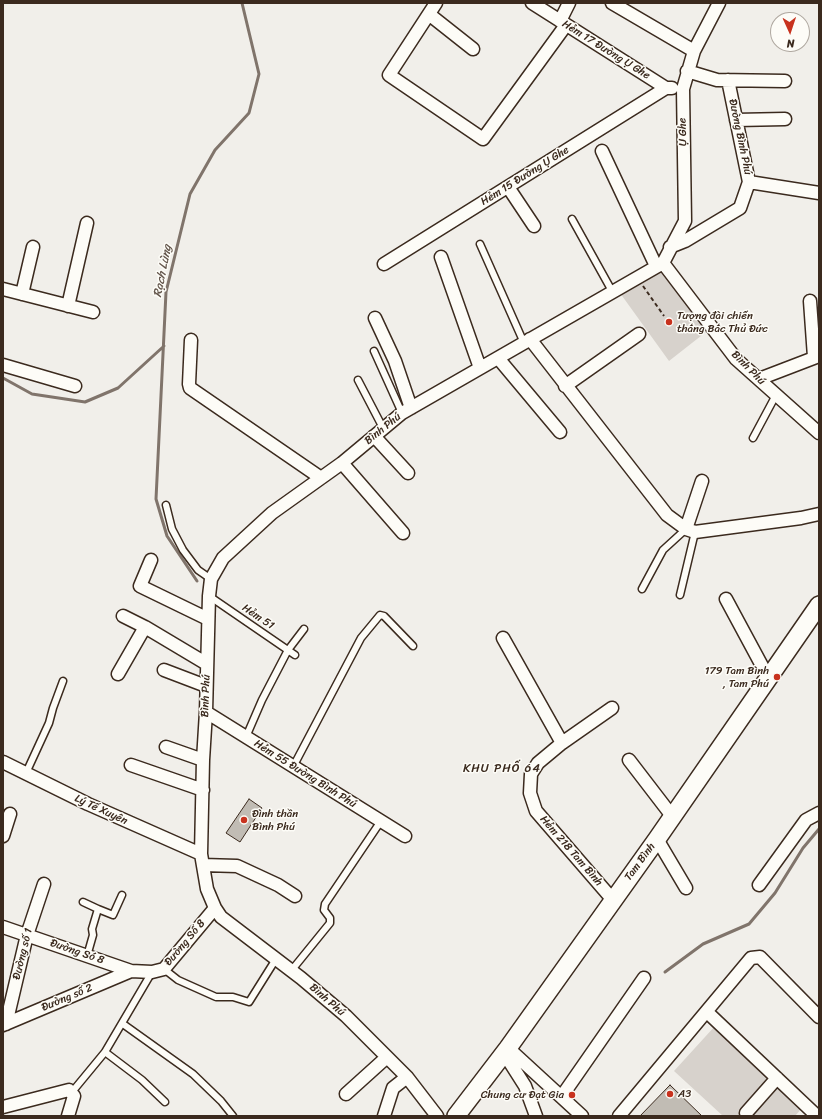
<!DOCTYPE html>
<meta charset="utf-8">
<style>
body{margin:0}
#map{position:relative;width:822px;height:1119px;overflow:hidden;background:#f1efea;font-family:Sriracha,sans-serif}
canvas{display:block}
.frame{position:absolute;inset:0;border:4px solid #3b2a1e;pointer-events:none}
.north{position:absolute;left:770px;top:12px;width:40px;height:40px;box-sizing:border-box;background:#fdfcf7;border:1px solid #afa8a0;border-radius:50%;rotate:177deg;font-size:11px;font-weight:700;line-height:16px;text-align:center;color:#3b2a1e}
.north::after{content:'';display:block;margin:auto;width:14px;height:18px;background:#c8321e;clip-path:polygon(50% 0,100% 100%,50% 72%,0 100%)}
</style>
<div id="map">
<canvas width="822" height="1119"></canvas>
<div class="frame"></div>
<div class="north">N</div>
</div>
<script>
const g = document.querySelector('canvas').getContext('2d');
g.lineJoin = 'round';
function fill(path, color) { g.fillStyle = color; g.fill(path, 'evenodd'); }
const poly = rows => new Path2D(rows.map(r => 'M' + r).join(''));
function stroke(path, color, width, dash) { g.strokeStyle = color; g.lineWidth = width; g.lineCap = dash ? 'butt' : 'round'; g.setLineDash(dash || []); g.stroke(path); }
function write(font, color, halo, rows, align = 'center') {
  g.font = font + ' Sriracha,sans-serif'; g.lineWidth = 3; g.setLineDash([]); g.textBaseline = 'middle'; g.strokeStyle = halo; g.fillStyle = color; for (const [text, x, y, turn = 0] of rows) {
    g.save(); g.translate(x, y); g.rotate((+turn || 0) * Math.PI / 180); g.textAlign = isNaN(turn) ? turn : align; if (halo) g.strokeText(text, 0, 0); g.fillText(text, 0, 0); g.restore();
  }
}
const green = poly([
 [658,271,662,271,706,332,669,361,620,293],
 [715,1026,803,1107,795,1116,723,1116,674,1071]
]);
const stream = poly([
 [3,378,32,394,85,402,118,388,164,346],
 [197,581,167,536,156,499,166,292,190,194,215,150,249,113,259,74,242,3],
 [665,972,703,944,749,924,775,893,803,848,819,829]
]);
const building = poly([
 [249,799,262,808,240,842,226,833,249,799],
 [670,1085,702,1116,640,1116,670,1085]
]);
const path = poly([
 [643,286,664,316]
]);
const service = poly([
 [572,219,612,291],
 [480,244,524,343],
 [374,351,402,413],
 [358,380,383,428],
 [753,438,776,395],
 [166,505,172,529,183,550,198,570,211,579],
 [642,589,663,550,686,529],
 [680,595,695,532],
 [209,596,295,655],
 [246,737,262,700,288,650,304,629],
 [293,767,361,638,380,615,384,616,413,646],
 [26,773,49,723,53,708,63,681],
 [83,902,98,909,92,929,93,935,87,956],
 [98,909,113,915,122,895],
 [164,969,178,980,216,997,233,997,249,1002,276,959],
 [291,971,330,923,330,918,324,910,325,904,381,821],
 [123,1024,193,1074,221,1101,233,1116],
 [105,1052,142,1080,165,1102],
 [72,1092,105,1052,152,972]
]);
const minor = poly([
 [436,3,389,75,483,139,566,25],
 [532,3,666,88,672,88],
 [612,3,694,51],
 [430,15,473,49],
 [560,21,569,3],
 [687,71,717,80,785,81],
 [736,120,785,119],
 [602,151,656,266],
 [749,182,819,193],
 [508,187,534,226],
 [670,247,685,241,740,208,749,182,728,80],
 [441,257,480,368],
 [663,263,685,221,683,89,694,51,719,3],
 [663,263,736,359,819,433],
 [384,264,666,88],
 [3,289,93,312],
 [22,294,33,247],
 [810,301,814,357],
 [68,306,87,223],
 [375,318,395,361,411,408],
 [530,339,667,515,686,529,695,532,801,518,819,514],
 [191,340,189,384,190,388,321,478],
 [498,358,560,432],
 [3,365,75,386],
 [759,379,819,356],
 [565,386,639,334],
 [374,436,408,473],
 [342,463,403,533],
 [686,529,702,481],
 [151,560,140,586,208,619],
 [726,599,768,677],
 [123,616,145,627,207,664],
 [503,638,562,743,538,763,531,774,530,793,536,811,613,900],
 [164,670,206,686],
 [118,674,145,627],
 [206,712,405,836],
 [562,743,612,708],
 [166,747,203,760],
 [629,760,672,816],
 [3,762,88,804,201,854],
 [131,765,203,790],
 [3,836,10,814],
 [657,839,686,888],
 [203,865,237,866,278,885,295,896],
 [759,885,806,820,819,813],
 [3,927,131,971,152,972,164,969,215,908],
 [707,1012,817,1116],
 [6,1024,27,935,44,884],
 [3,1025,131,971],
 [508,1048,582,1116],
 [504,1053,525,1086,536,1116],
 [346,1094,387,1057],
 [562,1096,644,978],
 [3,1107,69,1090,74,1096,68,1116],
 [746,1113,777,1078],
 [384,1116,393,1088,407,1077],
 [437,1116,407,1077,346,1016,301,978,221,917,215,908,207,889,201,854,203,760,206,712,209,596,211,579,223,558,272,513,342,463,402,413,663,263],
 [619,1116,751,958,760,957,819,1017]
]);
const secondary = poly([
 [456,1116,508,1048,657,839,819,605]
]);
const markers = [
 [669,322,4,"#c8321e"],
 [777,677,4,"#c8321e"],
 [244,820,4,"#c8321e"],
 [670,1094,4,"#c8321e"],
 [572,1095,4,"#c8321e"]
];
const streetNames = [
 ["Hẻm 17 Đường Ụ Ghe",606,50,32],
 ["Ụ Ghe",683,132,-92],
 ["Đường Bình Phú",740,137,78],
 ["Hẻm 15 Đường Ụ Ghe",525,176,-32],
 ["Bình Phú",748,368,45],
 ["Bình Phú",383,429,-39],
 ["Hẻm 51",258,617,34],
 ["Bình Phú",206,696,-88],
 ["Hẻm 55 Đường Bình Phú",305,774,32],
 ["Lý Tế Xuyên",101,810,25],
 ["Hẻm 218 Tam Bình",571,851,49],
 ["Tam Bình",640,862,-54],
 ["Đường Số 8",185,943,-50],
 ["Đường Só 8",77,952,19],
 ["Đường số 1",23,954,-76],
 ["Đường số 2",67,998,-23],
 ["Bình Phú",327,1000,41]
];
const poiNames = [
 ["Tượng đài chiến",677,316],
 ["thắng Bắc Thủ Đức",677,329],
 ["179 Tam Bình",769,671,"right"],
 [", Tam Phú",769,684,"right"],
 ["Đình thần",252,814],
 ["Bình Phú",252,827],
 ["A3",678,1094],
 ["Chung cư Đạt Gia",564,1095,"right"]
];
const waterNames = [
 ["Rạch Lùng",163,271,-79]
];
const neighbourhoodNames = [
 ["KHU PHỐ 64",502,769]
];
fill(green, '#d7d2cc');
stroke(stream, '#80746b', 3);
fill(building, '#c1bcb4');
stroke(building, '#3b2a1e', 1);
stroke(service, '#3b2a1e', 9);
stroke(minor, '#3b2a1e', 15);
stroke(secondary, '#3b2a1e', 20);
stroke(path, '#3b2a1e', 2, [4, 3]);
stroke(service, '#fdfcf7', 6);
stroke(minor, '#fdfcf7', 12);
stroke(secondary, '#fdfcf7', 17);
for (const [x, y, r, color] of markers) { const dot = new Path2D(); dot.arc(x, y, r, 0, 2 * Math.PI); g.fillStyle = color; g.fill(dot); stroke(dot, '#fdfcf7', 1.5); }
write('11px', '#3b2a1e', '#fdfcf7', streetNames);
write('11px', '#3b2a1e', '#fdfcf7', poiNames, 'left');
write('italic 12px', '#63554b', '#fdfcf7', waterNames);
g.letterSpacing = '1px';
write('12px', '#3b2a1e', '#fdfcf7', neighbourhoodNames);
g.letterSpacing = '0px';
</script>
